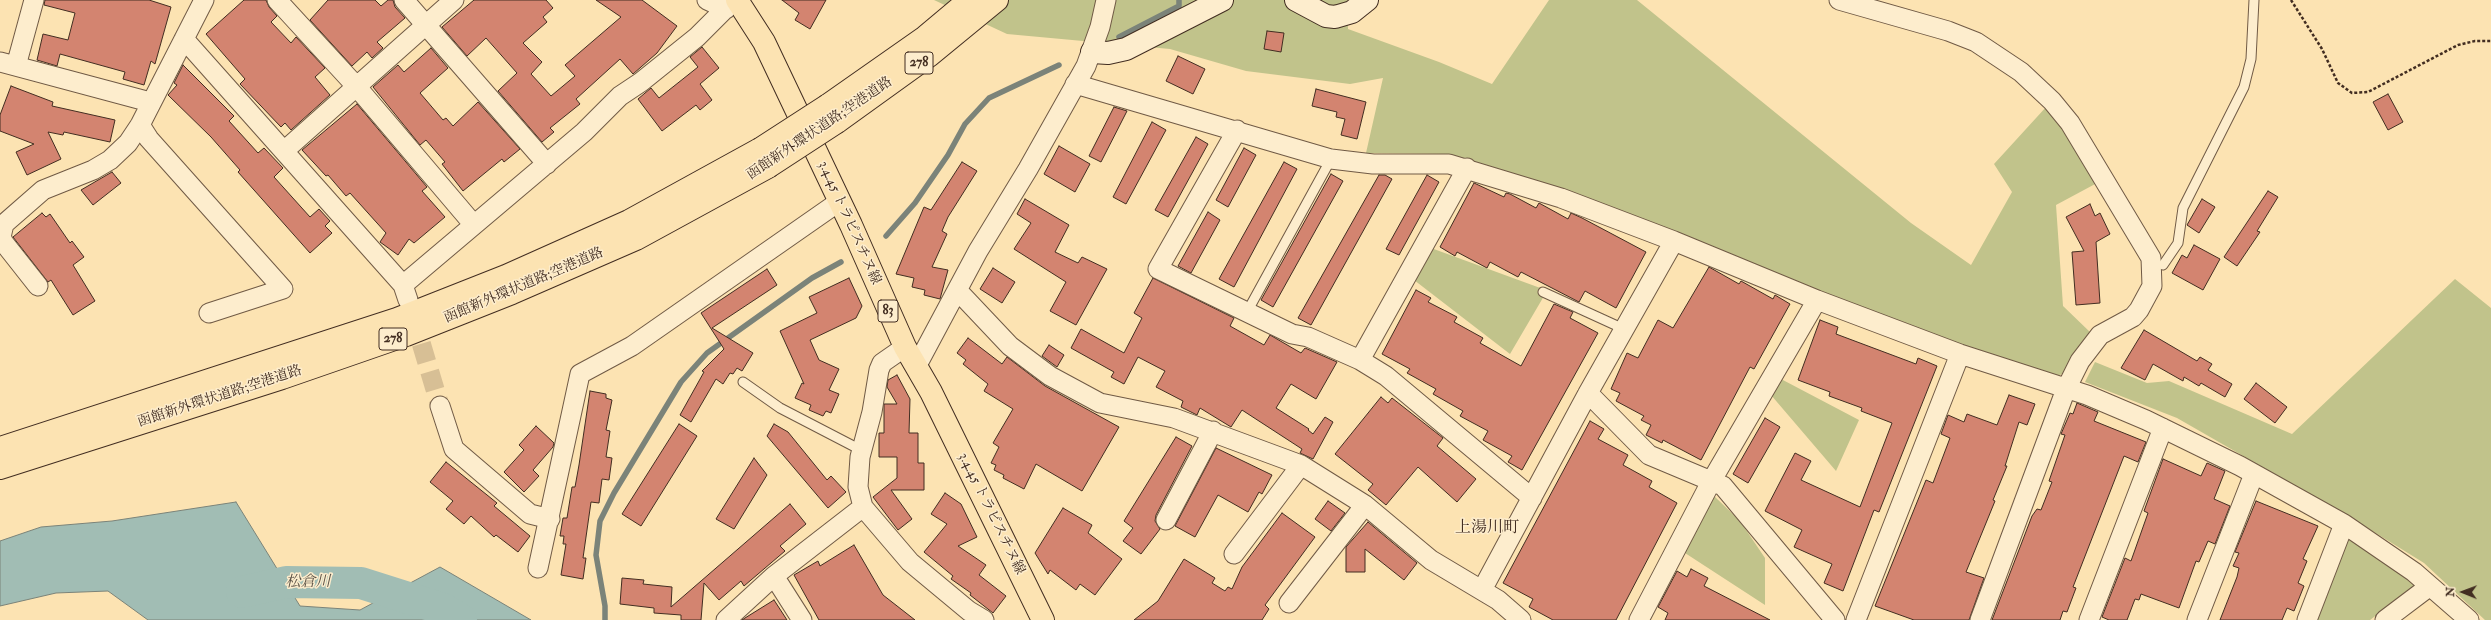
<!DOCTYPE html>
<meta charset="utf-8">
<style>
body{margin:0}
#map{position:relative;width:2491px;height:620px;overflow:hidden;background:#fce3b2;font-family:"IM FELL Double Pica",serif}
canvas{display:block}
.north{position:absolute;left:2443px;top:572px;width:40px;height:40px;-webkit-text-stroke:3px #fdedcd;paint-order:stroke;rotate:271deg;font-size:11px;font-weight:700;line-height:16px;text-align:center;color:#422d21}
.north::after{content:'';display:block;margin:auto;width:14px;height:18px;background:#422d21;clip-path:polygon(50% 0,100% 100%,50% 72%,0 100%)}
</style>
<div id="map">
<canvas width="2491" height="620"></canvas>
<div class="north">N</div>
</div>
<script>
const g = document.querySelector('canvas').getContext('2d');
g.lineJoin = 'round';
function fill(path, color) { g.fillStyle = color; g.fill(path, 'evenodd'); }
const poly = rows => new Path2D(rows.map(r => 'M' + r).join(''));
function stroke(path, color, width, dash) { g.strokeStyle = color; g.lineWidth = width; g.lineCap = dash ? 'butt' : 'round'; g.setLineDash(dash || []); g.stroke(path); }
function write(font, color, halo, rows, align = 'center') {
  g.font = font + ' "IM FELL Double Pica","Noto Serif JP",serif'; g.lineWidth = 3; g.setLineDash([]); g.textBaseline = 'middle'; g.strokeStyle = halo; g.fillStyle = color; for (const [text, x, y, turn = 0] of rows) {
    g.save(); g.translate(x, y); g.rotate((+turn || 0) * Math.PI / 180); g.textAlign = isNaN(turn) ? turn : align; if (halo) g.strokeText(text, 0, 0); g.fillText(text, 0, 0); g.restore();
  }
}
const green = poly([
 [934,0,1347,0,1348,29,1439,62,1492,84,1549,0,1637,0,1911,223,1971,265,2012,192,1994,164,2047,106,2097,183,2056,205,2063,306,2091,333,2065,372,2055,378,1963,348,1567,191,1449,154,1366,153,1383,78,1350,84,1246,71,1170,49,1007,34],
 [1431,248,1543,289,1544,296,1510,354,1414,280],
 [2455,279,2491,308,2491,620,2485,620,2424,563,2353,519,2177,418,2085,382,2095,362,2147,383,2169,381,2292,434],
 [1781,379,1859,420,1836,471,1771,395],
 [1714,496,1740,521,1765,558,1765,605,1685,553],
 [2347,537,2416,585,2370,620,2315,620]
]);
const water = poly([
 [236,502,300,606,360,610,440,567,531,620,148,620,108,591,56,593,0,606,0,541,41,527,112,521,236,502]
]);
const stream = poly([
 [1119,37,1179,6,1179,0],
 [886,236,915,203,948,155,965,124,989,98,1059,65],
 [605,620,605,606,596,555,600,521,614,493,681,382,707,353,812,278,841,262]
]);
const river = poly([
 [242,592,286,582,361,583,443,609,461,620]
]);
const building = poly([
 [45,0,149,0,171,7,155,64,151,61,144,85,123,79,125,72,60,54,57,66,37,60,43,34,68,40,75,13,44,5,45,0],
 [244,0,266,0,269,7,277,16,271,22,291,43,296,37,325,68,315,77,330,95,291,130,285,123,281,127,240,84,245,79,206,34,244,0],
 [328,0,375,0,381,6,388,0,393,0,395,7,405,18,377,42,383,48,372,58,367,52,352,66,310,20,328,0],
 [474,0,546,0,553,8,543,17,547,22,523,43,542,62,531,74,551,96,575,76,565,65,621,17,596,0,642,0,677,26,657,53,633,74,620,59,576,99,580,104,550,128,554,132,542,142,498,91,517,73,486,38,467,56,442,27,474,0],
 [782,0,826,0,810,29,795,20,799,13,782,0],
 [1267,31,1284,33,1281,52,1264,49,1267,31],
 [702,47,719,68,700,84,712,100,700,110,696,105,662,131,638,99,651,88,659,98,698,67,690,57,702,47],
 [431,48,448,68,420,93,443,120,446,118,453,126,478,102,520,149,504,162,502,159,463,191,442,164,445,162,426,140,420,145,373,87,398,65,404,72,431,48],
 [1178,56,1205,69,1193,94,1166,81,1178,56],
 [183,65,234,116,229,121,258,153,264,148,283,168,274,177,310,217,319,209,330,221,325,226,332,233,310,253,238,172,240,170,211,137,168,95,177,85,174,83,183,65],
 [11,86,53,102,52,106,115,120,110,142,64,132,63,135,48,132,61,159,27,175,16,152,34,144,0,131,0,115,11,86],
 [1316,89,1366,102,1357,139,1341,135,1345,119,1336,117,1337,112,1312,106,1316,89],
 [2388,94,2403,122,2388,130,2373,102,2388,94],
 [357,104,427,187,422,191,445,217,414,243,409,239,398,255,380,242,386,233,350,193,346,196,328,175,326,176,302,150,357,104],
 [1114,107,1127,111,1101,162,1089,156,1114,107],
 [1152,122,1166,130,1126,204,1113,197,1152,122],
 [1196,137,1208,144,1168,217,1155,210,1196,137],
 [1059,146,1090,164,1075,192,1044,174,1059,146],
 [1244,148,1256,155,1228,207,1216,200,1244,148],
 [962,162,977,171,948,217,942,231,947,234,932,267,948,270,940,299,924,295,925,290,912,287,914,278,896,274,924,207,931,210,962,162],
 [1284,162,1297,169,1234,287,1219,279,1284,162],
 [112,172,121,183,93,205,81,190,112,172],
 [1331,174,1343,181,1273,307,1261,300,1331,174],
 [1379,175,1385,175,1392,179,1311,325,1298,318,1379,175],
 [1427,175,1439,182,1399,255,1386,249,1427,175],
 [1474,183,1504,197,1506,193,1510,194,1536,208,1539,203,1568,219,1571,213,1582,218,1646,252,1616,308,1585,291,1579,302,1521,272,1518,277,1490,262,1487,268,1457,252,1455,256,1440,247,1474,183],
 [2268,191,2278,197,2257,231,2260,232,2237,266,2224,257,2268,191],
 [1025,199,1069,225,1055,252,1078,263,1082,257,1107,269,1076,325,1050,311,1066,282,1014,249,1031,223,1017,214,1025,199],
 [2202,199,2215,207,2199,233,2187,225,2202,199],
 [2090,204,2095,216,2100,213,2110,234,2096,242,2100,303,2076,305,2072,252,2084,251,2066,217,2090,204],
 [1208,212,1220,220,1191,273,1178,266,1208,212],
 [42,213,46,217,50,214,70,243,72,241,84,257,73,265,95,301,73,315,51,280,48,282,13,237,42,213],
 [2194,245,2220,259,2203,290,2172,273,2182,255,2187,258,2194,245],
 [1709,267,1739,284,1741,281,1773,299,1775,295,1790,304,1754,369,1750,367,1701,460,1663,440,1662,443,1646,435,1651,425,1641,420,1644,416,1616,401,1620,393,1611,389,1627,353,1638,358,1658,320,1673,328,1709,267],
 [993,268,1015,282,1002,303,980,289,993,268],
 [767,269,777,285,712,328,753,353,742,371,737,368,733,374,730,373,723,384,716,379,691,422,680,415,704,372,702,371,724,349,701,313,767,269],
 [849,278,862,306,856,318,810,340,819,360,839,369,829,390,839,394,831,413,826,411,823,416,809,410,811,405,795,398,802,383,804,384,780,331,817,313,809,297,849,278],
 [1153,278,1234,318,1230,326,1264,345,1270,335,1301,353,1305,348,1337,362,1316,399,1291,384,1276,408,1309,429,1308,430,1313,434,1325,417,1333,422,1313,459,1300,453,1302,449,1242,410,1231,427,1200,408,1197,415,1181,407,1183,401,1156,387,1165,371,1138,357,1124,384,1111,377,1114,372,1071,348,1081,329,1124,353,1142,318,1134,313,1153,278],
 [1416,290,1431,298,1428,302,1457,317,1454,322,1483,338,1480,343,1521,366,1554,304,1573,312,1570,318,1598,333,1522,470,1508,462,1512,456,1483,440,1488,431,1460,416,1463,411,1433,394,1436,389,1407,373,1410,369,1382,354,1416,290],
 [1820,320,1838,327,1836,334,1916,364,1918,358,1937,366,1879,512,1874,510,1843,591,1824,583,1832,564,1794,547,1802,530,1765,511,1795,453,1811,461,1801,480,1860,507,1892,423,1861,411,1862,408,1829,396,1830,392,1798,380,1820,320],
 [2144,330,2197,361,2200,357,2212,364,2208,370,2232,384,2225,397,2201,383,2199,386,2184,377,2183,381,2153,364,2145,380,2121,368,2144,330],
 [968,338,1002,364,1007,357,1045,386,1119,427,1082,491,1036,464,1024,489,1003,478,1004,475,994,470,996,465,991,463,999,447,993,443,1013,409,984,391,988,384,963,364,966,360,957,353,968,338],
 [1049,345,1064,355,1057,367,1042,356,1049,345],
 [897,375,910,399,909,433,918,433,918,463,924,463,924,490,891,490,912,519,898,530,873,497,897,478,897,457,879,457,879,433,884,433,884,404,897,404,887,387,888,380,897,375],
 [2256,383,2287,407,2275,423,2244,399,2256,383],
 [590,391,606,394,606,398,612,400,606,430,610,431,606,457,612,458,609,480,602,479,599,503,591,502,583,558,586,558,583,579,561,575,566,544,563,544,564,536,560,536,563,518,567,518,572,487,575,487,579,465,590,391],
 [2009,395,2035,404,2027,425,2019,422,2005,466,2007,466,1993,500,1995,501,1966,572,1984,578,1969,620,1914,620,1875,606,1926,480,1933,483,1950,438,1941,434,1948,415,1964,422,1967,414,1997,425,2009,395],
 [1381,397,1388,403,1392,398,1443,438,1437,446,1476,479,1457,502,1418,467,1386,505,1368,490,1373,484,1335,454,1381,397],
 [2077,403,2098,412,2094,421,2146,442,2138,462,2124,456,2073,587,2076,588,2067,612,2063,611,2060,620,1992,620,2032,516,2037,509,2041,510,2052,482,2049,481,2065,435,2061,434,2070,413,2073,414,2077,403],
 [1765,418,1780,427,1748,483,1733,474,1765,418],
 [1590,421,1604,429,1598,439,1628,455,1623,465,1652,481,1649,487,1677,503,1616,620,1553,620,1529,607,1533,599,1503,583,1590,421],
 [679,424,697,436,641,526,622,514,679,424],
 [774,424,788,432,827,480,831,476,846,492,828,508,767,436,774,424],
 [536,426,554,443,553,447,533,470,539,476,524,492,504,472,524,450,519,445,536,426],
 [1176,437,1192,446,1156,515,1155,521,1160,529,1141,554,1123,541,1133,528,1124,521,1176,437],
 [1216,448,1272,475,1262,494,1259,492,1248,512,1218,495,1195,537,1175,526,1216,448],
 [754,458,767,475,734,529,716,519,754,458],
 [2163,459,2201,476,2207,463,2225,471,2214,499,2230,506,2215,544,2208,541,2199,562,2196,561,2179,608,2141,594,2139,600,2135,599,2127,620,2109,620,2102,617,2125,558,2131,561,2148,513,2144,511,2163,459],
 [446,462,497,503,494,506,530,536,518,552,496,535,494,537,471,516,464,524,446,509,453,501,430,482,446,462],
 [945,493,961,504,977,537,958,546,986,565,979,575,1006,596,993,613,970,595,971,593,951,579,953,576,924,552,947,524,931,514,945,493],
 [1328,501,1345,513,1331,531,1315,519,1328,501],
 [2256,501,2318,526,2303,559,2307,561,2298,583,2304,586,2294,611,2287,608,2282,620,2220,620,2237,577,2239,568,2233,566,2239,553,2235,552,2256,501],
 [790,504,806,524,780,546,785,551,744,586,741,581,719,600,704,583,701,620,681,620,681,615,654,613,654,608,620,604,622,578,644,580,643,584,672,587,671,607,790,504],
 [1063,508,1092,525,1088,533,1122,559,1095,595,1080,584,1076,590,1050,570,1048,574,1035,553,1063,508],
 [1282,513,1315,537,1265,605,1269,609,1262,620,1134,620,1158,601,1184,559,1215,578,1212,583,1225,591,1228,587,1232,589,1242,567,1282,513],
 [1368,522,1417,563,1404,580,1365,549,1365,572,1346,572,1346,547,1368,522],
 [854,545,883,595,915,620,819,620,794,575,818,561,820,566,854,545],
 [1691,569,1708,578,1704,586,1770,620,1665,620,1668,613,1658,607,1677,571,1687,577,1691,569],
 [774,600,787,620,742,620,745,618,774,600]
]);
const streetTunnel = poly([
 [413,316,440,406]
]);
const path = poly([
 [2291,0,2322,49,2338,83,2352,93,2368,92,2458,45,2475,41,2491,41]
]);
const lane = poly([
 [2163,265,2178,243,2183,208,2244,87,2251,59,2254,0],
 [1543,292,1624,329],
 [1247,312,1331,159],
 [743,382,780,408,861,450]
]);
const street = poly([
 [277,0,356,86,474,225],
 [404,0,547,164],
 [707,0,726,9],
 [1839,0,1948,31,1976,42,2021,72,2052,101,2070,123,2151,258,2152,286,2139,310,2133,317,2100,335,2080,361,2066,389,1980,620],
 [184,39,403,285,408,300],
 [0,62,150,102],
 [16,66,34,0],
 [1075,84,1331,159,1373,164,1449,164,1561,198,1674,241,1817,300,1960,354,2087,395,2146,420,2240,466,2344,524,2307,620],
 [140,125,149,139,283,289,209,313],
 [1237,130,1158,269,1292,334,1308,337,1360,360,1386,376,1532,498],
 [284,151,454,0],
 [403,285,584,132,620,96,641,82,697,37,734,0],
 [38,286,4,243,1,237,4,224,43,190,93,170,110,160,128,143,140,125,204,0],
 [958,291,1010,346,1050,376,1100,403,1174,418,1301,465,1365,505,1431,560,1498,600,1521,620],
 [905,347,882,363,879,370,872,412,860,457,858,487,863,507,910,562,969,611,984,620],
 [1360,360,1467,168],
 [916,367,978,251,1028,169,1086,66,1100,27,1106,0],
 [1588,393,1649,455,1723,486,1835,620],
 [440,406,454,449,530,514,550,519],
 [1166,520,1213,431],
 [2344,524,2414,572,2469,620],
 [1234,554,1301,465],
 [538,568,580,374,632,346,840,201],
 [774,576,802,620],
 [1482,590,1588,393,1674,241],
 [1289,603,1365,505],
 [726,620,774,576,863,507],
 [1639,620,1712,480,1817,300],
 [1856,620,1960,354],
 [2089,620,2163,428],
 [2197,620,2254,474],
 [2385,620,2430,586]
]);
const secondary = poly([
 [1296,0,1326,16,1335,17,1352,12,1367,0],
 [1092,52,1108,53,1126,49,1222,0]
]);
const primary = poly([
 [737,0,764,42,851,225,905,347,931,392,1043,620]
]);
const highway = poly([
 [828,105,925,37,969,0],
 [837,122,930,55,997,0],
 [0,448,397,319,506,276,629,221,760,149],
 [0,468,282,378,406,335,512,293,636,239,768,167]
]);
const highwayBridge = poly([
 [760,149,828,105],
 [768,167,837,122]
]);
const shields = [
 [919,63,28],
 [888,311,20],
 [393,339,28]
];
const shieldNames = [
 ["278",919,63],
 ["83",888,311],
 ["278",393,339]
];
const streetNames = [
 ["函館新外環状道路;空港道路",820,129,-34],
 ["3.4.45 トラピスチヌ線",849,223,66],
 ["函館新外環状道路;空港道路",524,286,-23],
 ["函館新外環状道路;空港道路",220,397,-18],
 ["3.4.45 トラピスチヌ線",991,514,64]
];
const waterNames = [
 ["松倉川",308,583,-1]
];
const quarterNames = [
 ["上湯川町",1487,529]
];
fill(green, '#c1c38b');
fill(water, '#a1bdb4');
stroke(water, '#7b8379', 1);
stroke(stream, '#7b8379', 5.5);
stroke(river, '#a1bdb4', 32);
fill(building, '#d38470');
stroke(building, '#422d21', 1);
stroke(streetTunnel, '#d7bf95', 19, [19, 10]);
stroke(lane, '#705a45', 11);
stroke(street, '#705a45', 21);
stroke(secondary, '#422d21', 24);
stroke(primary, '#422d21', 24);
stroke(highway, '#422d21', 24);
stroke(path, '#422d21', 2.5, [3, 2]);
stroke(lane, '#fdedcd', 9);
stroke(street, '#fdedcd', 19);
stroke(secondary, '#fdedcd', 22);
stroke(primary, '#fce3b2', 22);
stroke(highway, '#fce3b2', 22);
stroke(highwayBridge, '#422d21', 24, []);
stroke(highwayBridge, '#fce3b2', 22);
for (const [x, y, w] of shields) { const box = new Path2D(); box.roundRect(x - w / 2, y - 11, w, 22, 3); g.fillStyle = '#fdedcd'; g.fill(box); stroke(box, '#422d21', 1); }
write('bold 13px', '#422d21', null, shieldNames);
write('14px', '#422d21', '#fdedcd', streetNames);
write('italic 15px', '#5a5146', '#fdedcd', waterNames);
write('16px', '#422d21', '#fdedcd', quarterNames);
</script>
